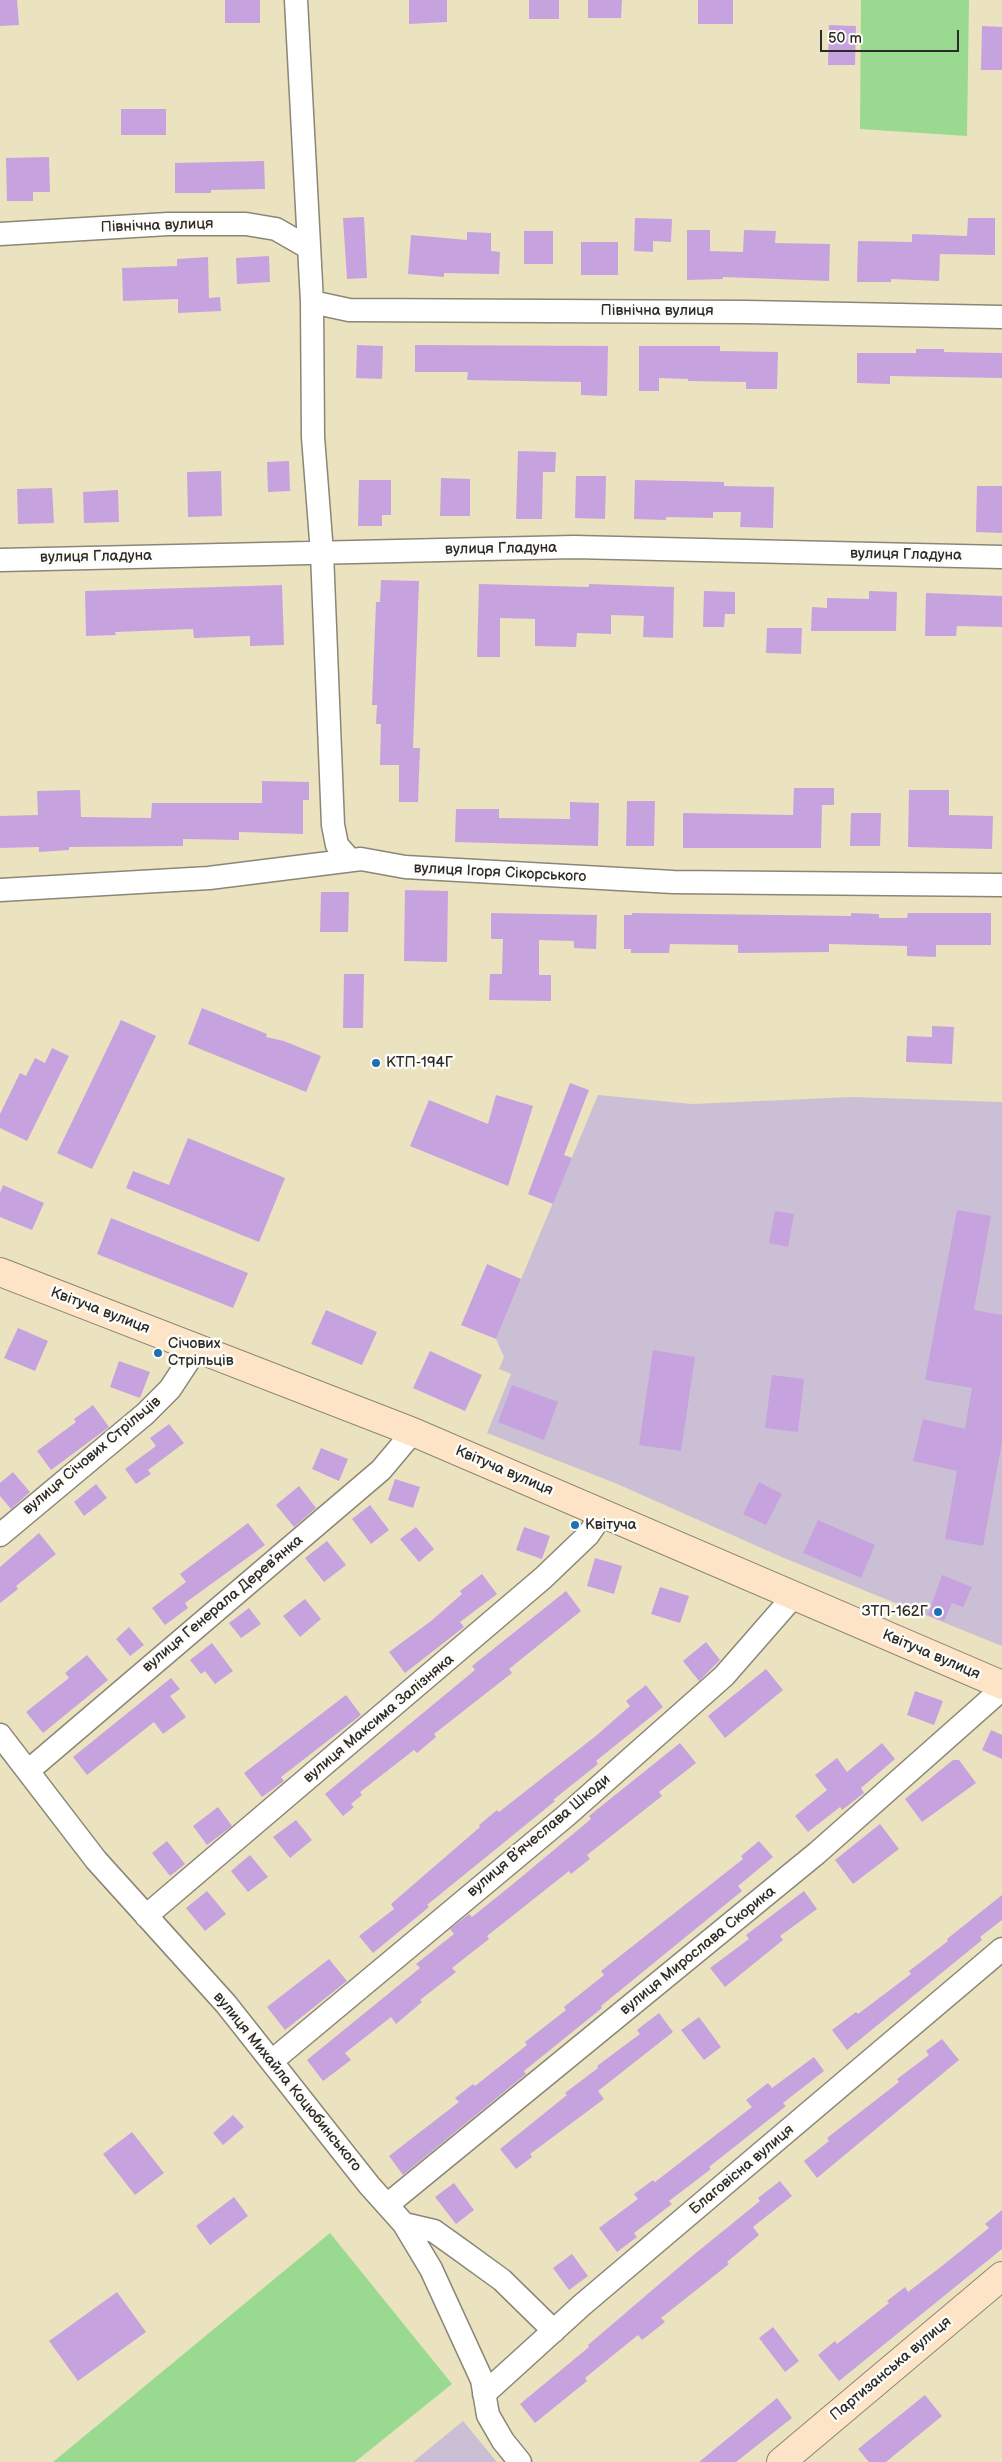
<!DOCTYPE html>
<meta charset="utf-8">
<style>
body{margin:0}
#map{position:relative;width:1002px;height:2462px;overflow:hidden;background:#ebe2c0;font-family:"Balsamiq Sans",sans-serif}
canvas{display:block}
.scale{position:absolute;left:820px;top:30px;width:139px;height:22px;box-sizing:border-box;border:2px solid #2b2b2b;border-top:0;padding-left:6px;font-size:15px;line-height:18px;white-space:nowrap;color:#2b2b2b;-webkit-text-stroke:4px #fdfcf7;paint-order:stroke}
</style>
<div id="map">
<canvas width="1002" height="2462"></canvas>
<div class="scale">50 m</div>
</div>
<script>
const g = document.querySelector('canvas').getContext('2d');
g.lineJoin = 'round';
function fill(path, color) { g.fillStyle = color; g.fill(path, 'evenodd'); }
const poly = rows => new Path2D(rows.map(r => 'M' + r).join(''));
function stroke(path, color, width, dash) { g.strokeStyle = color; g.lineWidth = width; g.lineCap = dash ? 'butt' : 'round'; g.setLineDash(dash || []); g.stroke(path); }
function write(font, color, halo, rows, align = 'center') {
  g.font = font + ' "Balsamiq Sans",sans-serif'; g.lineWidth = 5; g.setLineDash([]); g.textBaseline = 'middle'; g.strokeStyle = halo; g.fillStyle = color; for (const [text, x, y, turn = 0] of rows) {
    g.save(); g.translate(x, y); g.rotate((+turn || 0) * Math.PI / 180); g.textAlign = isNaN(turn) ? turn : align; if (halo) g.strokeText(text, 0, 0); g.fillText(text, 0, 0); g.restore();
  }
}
const industrial = poly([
 [598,1095,692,1104,852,1097,1002,1102,1002,1646,784,1558,615,1483,487,1433,511,1374,499,1369,504,1357,496,1339],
 [463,2421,497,2462,413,2462]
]);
const green = poly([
 [861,0,969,0,967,136,860,129],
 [330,2233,452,2384,355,2462,53,2462]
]);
const building = poly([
 [0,0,17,0,19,25,0,26],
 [225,0,260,0,260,23,225,23],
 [409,0,447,0,447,22,409,24],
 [529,0,559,0,559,19,529,19],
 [588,0,622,0,621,18,588,18],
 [698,0,733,0,733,24,698,24],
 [829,25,856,26,855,65,828,65],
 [982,26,1002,27,1002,70,981,70],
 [121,109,166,109,166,135,121,135],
 [49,157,50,192,33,192,33,201,7,201,6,158],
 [264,161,265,189,211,190,211,193,175,193,175,163],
 [364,217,367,278,347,279,343,218],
 [635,218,672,219,671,242,653,241,653,252,634,251],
 [968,218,995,218,995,255,940,254,939,281,891,279,891,282,857,282,858,241,912,242,912,234,967,236],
 [687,230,710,230,710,251,743,252,744,230,776,231,775,243,830,244,829,281,723,277,723,279,687,280],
 [524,231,553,231,553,264,524,264],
 [467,232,491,233,491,251,500,252,499,274,444,273,444,277,408,274,411,235,467,240],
 [581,242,618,242,618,275,581,275],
 [269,256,270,282,237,284,236,258],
 [208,257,209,298,220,297,221,311,178,313,178,299,123,301,122,268,177,266,177,259],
 [357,345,383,346,382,379,356,378],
 [415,345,608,346,607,396,581,395,581,382,467,380,468,372,415,372],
 [639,346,720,346,720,351,778,352,777,389,746,389,746,382,688,381,688,379,659,378,659,391,639,391],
 [916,349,944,349,944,352,1002,353,1002,378,890,376,890,384,857,383,857,353,916,353],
 [518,451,556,452,555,472,543,472,542,519,516,519],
 [289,461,290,491,268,492,267,462],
 [221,471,222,516,188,517,187,472],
 [576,476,606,476,605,519,575,518],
 [441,478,470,479,470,516,440,516],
 [359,480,391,480,391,515,382,515,382,526,358,526],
 [635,480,724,482,724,486,774,487,773,528,740,527,741,512,713,512,713,518,666,517,666,520,634,519],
 [977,486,1002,486,1002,533,976,532],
 [52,488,54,523,18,524,17,489],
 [118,490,119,522,84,523,83,492],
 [381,580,419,581,413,748,420,748,418,802,399,802,399,765,380,765,381,724,376,724,377,705,372,705,376,602,380,602],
 [479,584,589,587,589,584,674,587,673,638,643,637,644,616,611,615,611,634,577,633,576,647,535,646,535,619,500,618,500,657,477,657],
 [282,585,284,645,250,646,250,636,194,638,193,629,115,632,116,635,86,636,85,591],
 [704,591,735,592,735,614,725,614,724,627,703,627],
 [869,591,897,592,896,631,811,631,812,607,827,608,827,598,869,599],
 [926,593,1002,596,1002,627,957,626,956,636,925,636],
 [767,628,802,628,801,654,766,653],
 [262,781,309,782,309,800,303,800,303,834,239,832,239,840,183,839,183,846,69,847,69,850,39,852,39,847,0,848,0,816,38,815,37,791,80,790,81,817,151,818,152,803,262,803],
 [794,788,834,788,834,805,822,805,821,848,683,848,683,813,793,815],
 [909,790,949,790,949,815,993,816,992,849,908,847],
 [627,801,655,801,654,846,626,846],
 [570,802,599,803,598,846,455,842,456,809,499,809,499,818,570,819],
 [851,813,881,813,880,846,850,846],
 [405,890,448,891,447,962,404,961],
 [321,892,349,892,348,932,320,932],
 [491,913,597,915,596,949,574,948,574,941,539,940,539,975,551,975,551,1001,489,1000,490,974,502,974,503,939,491,939],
 [632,913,851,916,851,913,879,914,879,918,907,918,908,913,991,913,991,945,936,945,936,957,907,956,907,946,829,944,829,952,738,953,738,945,670,944,669,953,631,953,631,949,624,949,624,915,632,915],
 [344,974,364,974,363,1028,343,1028],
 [202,1008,267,1034,266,1037,284,1041,321,1056,306,1092,188,1044],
 [121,1020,156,1036,92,1169,57,1153],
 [932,1026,954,1027,952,1064,906,1062,907,1036,932,1037],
 [52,1048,69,1056,27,1141,0,1128,0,1114,20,1073,26,1076,35,1058,45,1063],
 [570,1083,589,1090,564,1155,572,1158,553,1204,528,1194],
 [496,1095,533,1106,508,1186,410,1146,429,1100,488,1124],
 [188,1138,285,1178,259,1242,126,1188,133,1171,169,1185],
 [3,1185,44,1203,32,1230,0,1217,0,1193],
 [957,1210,991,1216,974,1310,1002,1315,1002,1442,983,1546,945,1539,957,1471,913,1461,923,1419,965,1429,972,1388,925,1380],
 [775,1211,794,1214,788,1247,769,1243],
 [111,1218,248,1273,233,1308,97,1254],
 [487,1264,521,1279,496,1339,461,1325],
 [326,1310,377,1332,362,1365,311,1344],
 [18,1328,48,1341,35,1371,4,1358],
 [653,1350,695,1357,681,1451,639,1445],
 [430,1351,482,1375,465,1411,413,1388],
 [119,1361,150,1372,140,1398,110,1387],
 [772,1375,804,1379,798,1432,765,1428],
 [512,1385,558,1402,544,1440,498,1422],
 [93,1405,109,1427,51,1470,37,1451,76,1422,74,1419],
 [169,1424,184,1443,148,1470,151,1474,136,1484,125,1469,156,1446,150,1438],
 [321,1448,348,1459,339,1481,312,1469],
 [13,1472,30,1492,11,1509,0,1496,0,1483],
 [395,1479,420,1487,413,1508,388,1500],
 [759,1482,782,1494,766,1525,743,1514],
 [96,1484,107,1498,84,1516,74,1502],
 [299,1486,316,1508,294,1527,276,1505],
 [370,1505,389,1530,371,1544,352,1519],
 [818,1520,875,1545,861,1578,803,1553],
 [248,1523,265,1545,185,1603,188,1608,165,1625,152,1608,186,1582,180,1574],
 [416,1527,434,1549,419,1562,400,1539],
 [524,1527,550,1536,542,1559,516,1550],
 [39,1533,56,1554,16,1586,18,1589,0,1603,0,1567],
 [327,1541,346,1565,324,1582,305,1558],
 [595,1558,622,1566,614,1594,587,1586],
 [482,1574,497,1594,460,1622,464,1627,405,1673,389,1652,431,1621,462,1594,460,1591],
 [942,1575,972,1587,963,1607,952,1603,944,1621,928,1615],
 [660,1587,689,1596,680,1623,651,1614],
 [566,1591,581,1611,509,1669,512,1673,434,1734,436,1737,417,1753,414,1750,360,1792,362,1795,351,1804,354,1807,343,1816,325,1794,475,1670,472,1666],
 [305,1599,321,1619,300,1637,283,1616],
 [249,1608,261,1624,241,1638,229,1623],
 [129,1627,144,1645,130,1656,116,1639],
 [706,1642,720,1660,699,1681,683,1661],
 [212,1643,233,1671,215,1684,205,1671,201,1674,190,1660],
 [87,1655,108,1680,43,1733,26,1712,69,1678,65,1673],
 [766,1669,783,1690,725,1738,708,1716],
 [171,1678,180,1689,170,1696,186,1717,163,1734,154,1722,87,1775,73,1757],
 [646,1685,663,1707,596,1761,598,1764,553,1800,555,1801,427,1905,429,1907,373,1953,359,1936,394,1909,391,1904,480,1827,479,1825,497,1810,499,1812,597,1735,630,1706,626,1701],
 [915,1691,943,1701,934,1725,907,1715],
 [346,1695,361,1715,281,1777,284,1781,262,1797,244,1773],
 [991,1730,1002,1735,1002,1759,982,1750],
 [680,1743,696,1763,659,1792,662,1796,587,1855,590,1859,571,1874,569,1871,487,1936,489,1939,452,1968,456,1972,420,2000,422,2002,396,2024,391,2017,345,2053,351,2060,323,2081,307,2060,420,1968,416,1964,454,1934,450,1929,469,1914,472,1917,513,1884,591,1819,589,1816],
 [882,1743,895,1759,861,1788,864,1793,842,1810,840,1807,808,1832,795,1816,827,1790,815,1775,837,1758,847,1772],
 [953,1760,959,1760,976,1783,922,1822,905,1799],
 [218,1807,232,1826,207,1845,193,1826],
 [296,1820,312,1840,290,1858,273,1837],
 [880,1824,899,1849,853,1884,835,1860],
 [167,1841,185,1864,170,1876,152,1853],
 [759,1841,773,1857,738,1886,742,1891,601,2006,602,2008,524,2071,526,2074,403,2175,389,2156,459,2102,455,2098,473,2084,475,2086,527,2045,525,2042,566,2010,564,2007,604,1975,601,1971,743,1859,741,1856],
 [250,1855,268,1877,248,1892,231,1871],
 [207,1891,226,1914,205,1931,186,1908],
 [804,1891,817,1909,780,1936,783,1940,725,1987,710,1968,749,1939,746,1935],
 [1002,1895,1002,1920,980,1937,982,1940,847,2050,832,2030,856,2012,858,2014,911,1974,909,1971,948,1941,947,1939],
 [329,1959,347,1981,285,2030,267,2007],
 [659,2013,673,2032,598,2091,604,2099,530,2154,532,2157,516,2169,500,2149,567,2095,565,2093,598,2068,597,2066,640,2034,637,2030],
 [699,2017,721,2047,704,2060,681,2030],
 [942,2039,959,2060,817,2178,804,2161,829,2141,827,2138,899,2082,897,2079,929,2055,926,2051],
 [814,2057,824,2071,783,2103,786,2106,709,2167,711,2169,669,2201,672,2204,634,2233,637,2237,617,2252,599,2228,638,2199,634,2194,653,2180,655,2182,752,2107,746,2100,768,2083,772,2088],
 [233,2115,244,2127,223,2145,213,2133],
 [132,2132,164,2173,135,2195,103,2154],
 [780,2181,792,2196,753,2227,759,2235,727,2262,729,2264,661,2318,665,2322,642,2340,638,2335,585,2378,587,2381,535,2423,520,2404,589,2347,588,2345,691,2257,760,2201,758,2198],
 [454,2183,474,2210,456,2224,435,2197],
 [234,2197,248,2216,210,2245,196,2226],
 [1002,2210,1002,2249,839,2381,818,2355,835,2341,837,2344,889,2303,887,2301,905,2287,908,2292,942,2266,989,2228,985,2224],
 [572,2254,588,2276,569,2290,553,2268],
 [117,2292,146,2332,78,2381,49,2341],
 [773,2327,799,2361,785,2372,759,2338],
 [925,2395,942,2416,886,2462,869,2462,858,2449],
 [777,2398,792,2418,736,2462,699,2462]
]);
const street = poly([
 [296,0,312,302,313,437,322,553,333,825,337,845,350,860],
 [0,234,168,224,246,224,276,229,309,248],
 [312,302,349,310,746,312,1002,317],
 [0,560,574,547,1002,557],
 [0,890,209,878,361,859,405,867,673,882,1002,885],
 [0,1535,145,1414,170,1389,197,1348],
 [0,1735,96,1860,226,2004,369,2185,404,2224,431,2269,482,2380,488,2415,503,2441,520,2462],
 [28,1771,381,1470,413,1432],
 [146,1916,543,1578,588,1535,603,1513],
 [272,2061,567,1815,724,1676,793,1597],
 [387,2205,817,1853,1002,1689],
 [404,2224,434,2231,462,2251,502,2280,554,2331],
 [484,2394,582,2305,1002,1949]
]);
const secondary = poly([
 [0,1272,413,1432,1002,1685],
 [781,2462,1002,2276]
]);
const markers = [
 [376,1063,5,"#1f6fb2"],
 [158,1353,5,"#1f6fb2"],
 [575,1525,5,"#1f6fb2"],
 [938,1612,5,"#1f6fb2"]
];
const streetNames = [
 ["Північна вулиця",157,226,-2],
 ["Північна вулиця",657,311],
 ["вулиця Гладуна",501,549,-1],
 ["вулиця Гладуна",906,555,1],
 ["вулиця Гладуна",96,557,-1],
 ["вулиця Ігоря Сікорського",500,873,3],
 ["Квітуча вулиця",100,1311,21],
 ["вулиця Січових Стрільців",92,1456,-40],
 ["Квітуча вулиця",504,1471,23],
 ["вулиця Генерала Деревʼянка",223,1604,-40],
 ["Квітуча вулиця",931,1655,23],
 ["вулиця Максима Залізняка",379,1719,-40],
 ["вулиця Вʼячеслава Шкоди",539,1836,-40],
 ["вулиця Мирослава Скорика",698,1951,-39],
 ["вулиця Михайла Коцюбинського",287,2082,51],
 ["Благовісна вулиця",742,2170,-40],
 ["Партизанська вулиця",891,2369,-40]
];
const poiNames = [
 ["КТП-194Г",386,1063],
 ["Січових",168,1344],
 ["Стрільців",168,1361],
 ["Квітуча",585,1525],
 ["ЗТП-162Г",928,1612,"right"]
];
fill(industrial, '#cbbfd5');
fill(green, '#9ada90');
fill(building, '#c6a3de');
stroke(street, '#8b8676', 25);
stroke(secondary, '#8b8676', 30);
stroke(street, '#fff', 22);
stroke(secondary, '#fee4c6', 28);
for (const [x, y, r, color] of markers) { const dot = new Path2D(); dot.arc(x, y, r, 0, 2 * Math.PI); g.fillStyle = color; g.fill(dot); stroke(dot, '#fdfcf7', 2); }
write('15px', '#2b2b2b', '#fdfcf7', streetNames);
write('15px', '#2b2b2b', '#fdfcf7', poiNames, 'left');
</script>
